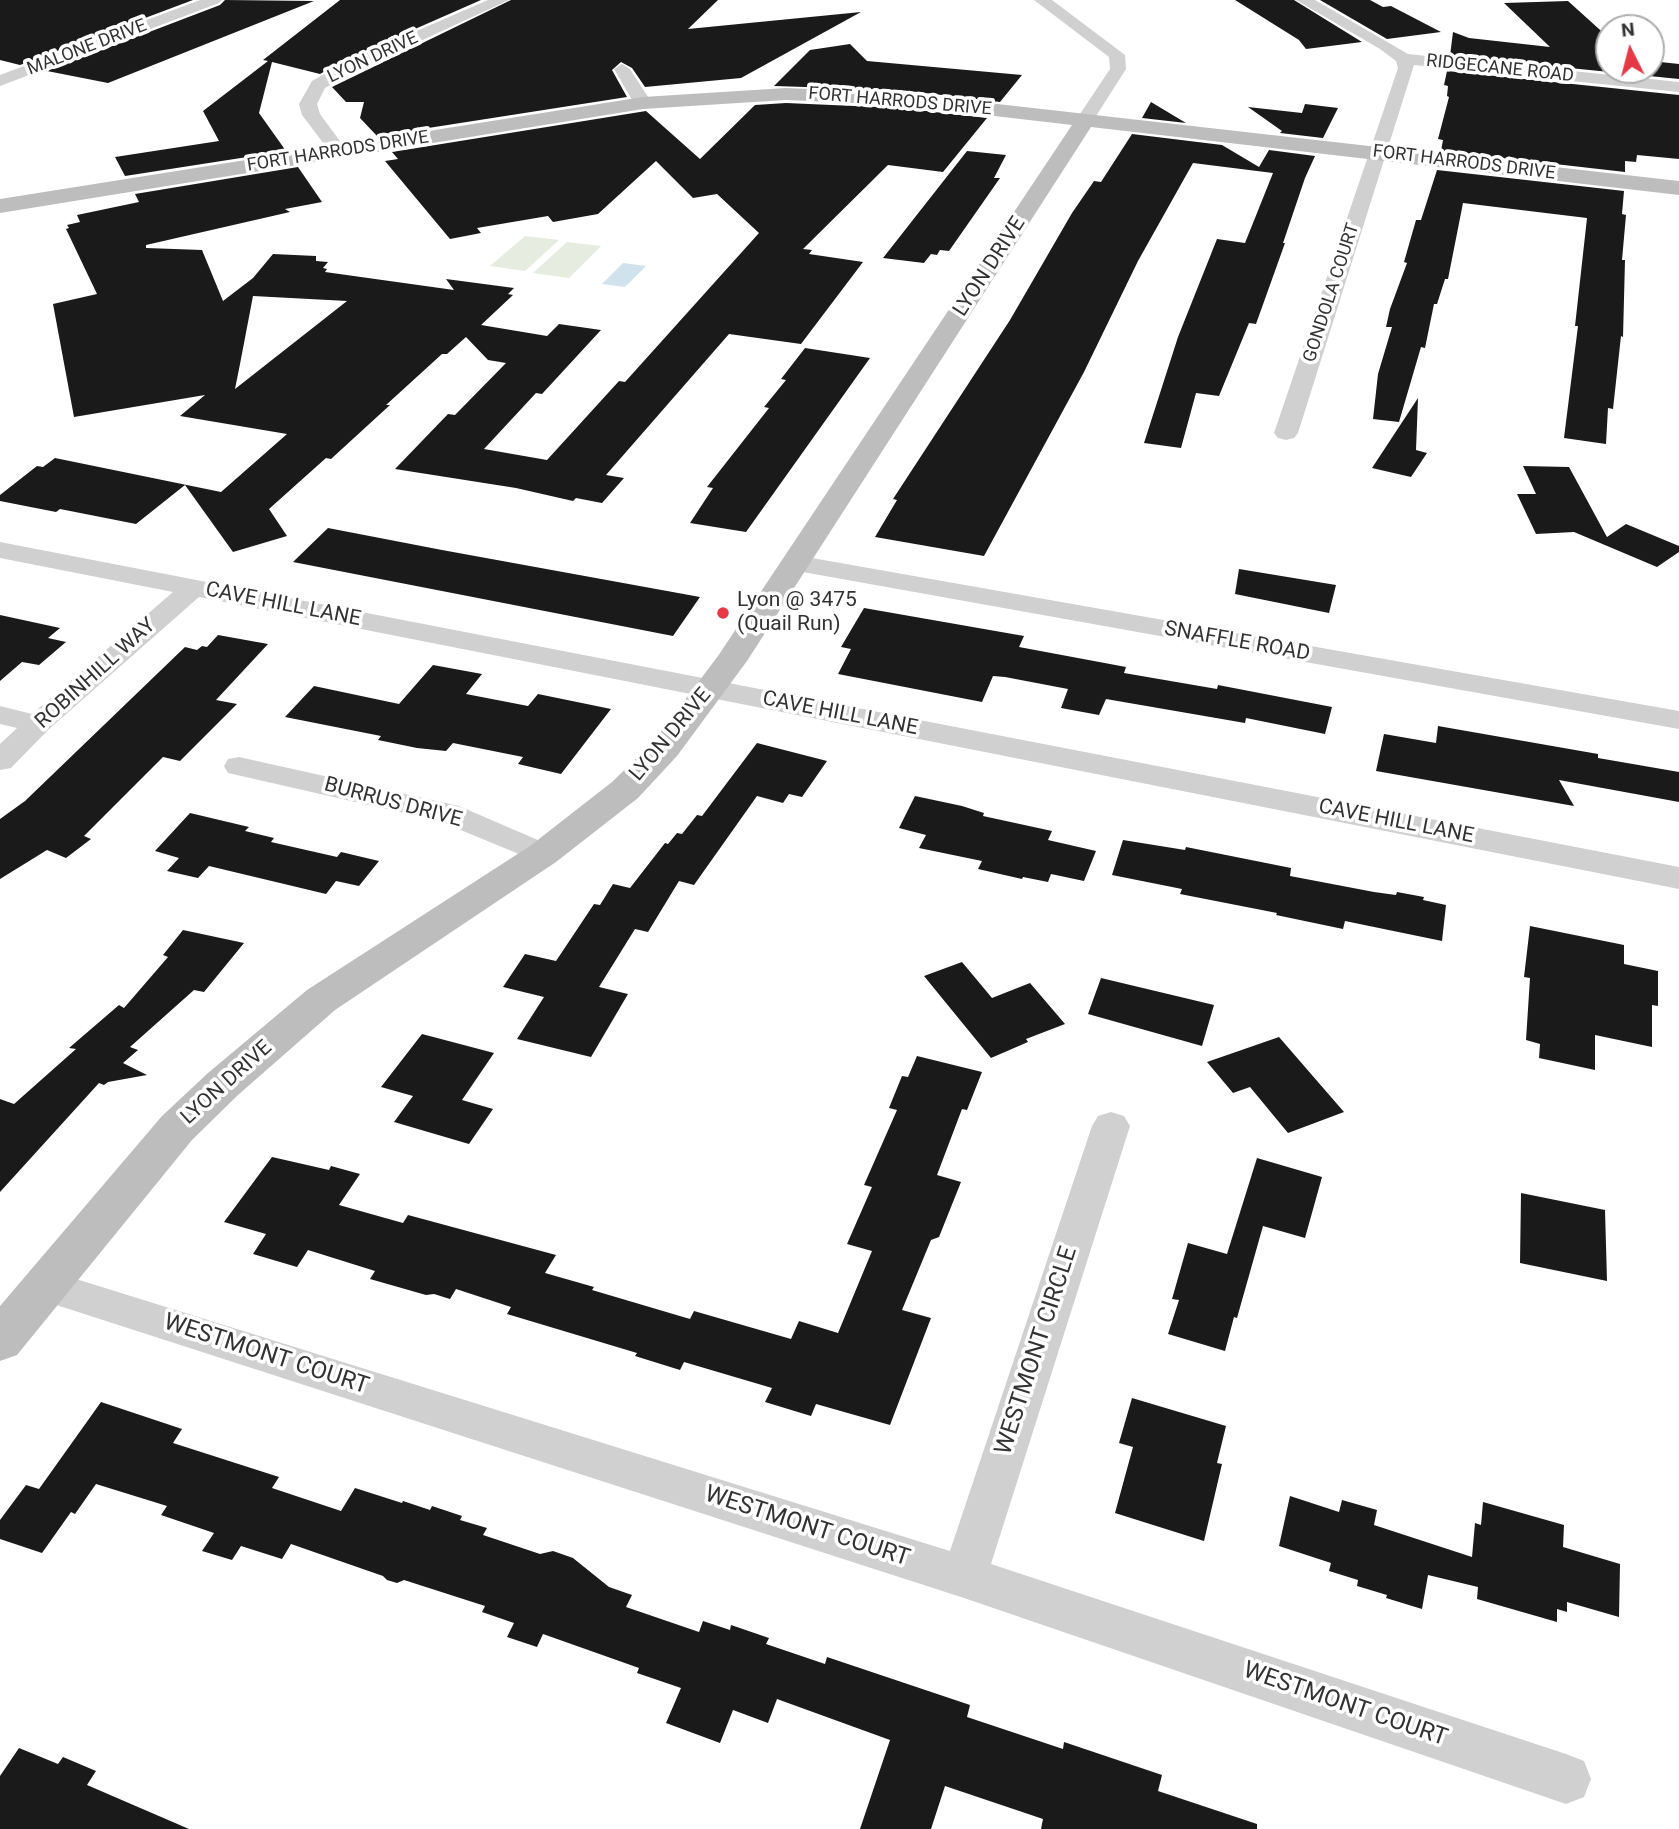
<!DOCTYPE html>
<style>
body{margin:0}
#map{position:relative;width:1679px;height:1829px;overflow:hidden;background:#fff;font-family:Roboto,sans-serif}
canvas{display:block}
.north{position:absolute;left:1595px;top:14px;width:70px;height:70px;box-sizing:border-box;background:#fff;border:2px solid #adadad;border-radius:50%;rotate:354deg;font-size:19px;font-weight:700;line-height:28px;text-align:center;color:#333}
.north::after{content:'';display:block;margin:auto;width:24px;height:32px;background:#e63946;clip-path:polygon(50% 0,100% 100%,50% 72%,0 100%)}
</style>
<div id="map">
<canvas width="1679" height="1829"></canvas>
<div class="north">N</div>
</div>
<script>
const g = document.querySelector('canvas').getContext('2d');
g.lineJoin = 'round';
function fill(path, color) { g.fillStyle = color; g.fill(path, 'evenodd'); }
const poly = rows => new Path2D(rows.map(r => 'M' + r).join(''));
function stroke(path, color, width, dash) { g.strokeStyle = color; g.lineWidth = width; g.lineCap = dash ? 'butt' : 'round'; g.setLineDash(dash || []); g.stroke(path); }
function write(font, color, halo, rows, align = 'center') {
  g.font = font + ' Roboto,sans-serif'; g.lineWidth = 7; g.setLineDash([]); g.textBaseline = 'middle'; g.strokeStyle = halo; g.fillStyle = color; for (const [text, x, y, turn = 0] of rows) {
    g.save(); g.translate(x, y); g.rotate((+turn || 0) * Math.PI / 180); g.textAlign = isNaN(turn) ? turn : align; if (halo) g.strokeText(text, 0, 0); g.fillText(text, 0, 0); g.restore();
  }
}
const green = poly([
 [525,236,559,240,525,271,490,266],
 [567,242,601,246,569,278,533,273]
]);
const water = poly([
 [623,263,646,266,625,287,602,284]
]);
const building = poly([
 [0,0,193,0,20,65,0,60],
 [225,0,314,1,108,83,47,71,220,5],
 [340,0,481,0,349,58,320,74,272,62,259,113,286,151,125,176,115,157,219,141,203,111,268,61,263,60],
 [511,0,718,0,688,29,861,12,741,78,645,87,632,68,621,62,612,70,627,97,377,136,360,118,364,102,346,102,332,87],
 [1235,0,1294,0,1362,42,1306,49,1299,40],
 [1320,0,1370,0,1383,7,1391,6,1441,32,1387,39],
 [1568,1,1609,38,1609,70,1651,70,1651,61,1679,64,1679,79,1450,56,1453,32,1469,38,1550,47,1504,3],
 [850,44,867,61,1022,75,1000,102,900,90,774,86,810,50],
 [1447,71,1679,95,1679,159,1637,155,1636,162,1625,161,1625,172,1441,151,1443,140,1438,139,1449,97,1447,96,1448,86,1444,85],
 [1151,102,1186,123,1142,118],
 [786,103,900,108,987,118,943,172,888,165,803,249,812,250,809,254,863,262,801,344,729,334,606,475,624,478,602,503,576,498,573,501,516,488,395,469,448,414,455,415,506,363,488,360,466,337,447,354,442,354,386,405,390,405,331,459,326,458,269,509,287,536,233,552,185,485,136,524,60,509,56,512,0,501,0,495,37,466,43,467,55,458,221,492,287,434,180,416,205,395,74,417,53,304,97,294,66,229,69,228,67,225,80,222,77,215,139,202,135,194,298,167,322,202,285,209,290,212,146,245,146,248,202,250,223,301,253,278,273,254,316,256,316,261,328,262,323,268,327,269,325,272,454,290,446,279,514,288,508,294,513,295,481,325,547,336,559,324,601,330,542,394,536,393,484,449,547,460,619,381,625,382,759,233,717,194,693,198,656,161,598,214,553,222,548,216,477,228,481,233,450,239,385,161,398,159,392,152,646,111,700,159,755,105],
 [253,296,347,301,235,389,240,364],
 [1305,104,1338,108,1323,138,1280,133,1282,131,1248,107,1302,113],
 [1132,134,1222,145,1259,167,1269,150,1315,156,1305,178,1283,243,1285,243,1256,324,1249,323,1219,396,1196,393,1181,448,1144,443,1178,337,1217,239,1245,243,1273,173,1193,163,1138,261,1084,372,984,556,875,537,897,500,893,499,1010,320,1072,213,1094,181,1101,182],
 [967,151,1006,155,994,178,1000,178,949,251,940,250,937,255,931,254,924,263,883,258],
 [1437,170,1624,191,1622,214,1626,215,1622,260,1625,260,1623,337,1621,336,1613,409,1608,408,1606,444,1564,438,1578,326,1575,326,1587,218,1463,203,1448,279,1445,279,1437,304,1434,304,1425,348,1421,347,1399,422,1373,419,1378,374,1392,327,1386,327,1390,309,1407,263,1404,262,1416,220,1421,220],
 [805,348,870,358,746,532,690,523,713,488,707,487,769,408,764,407,786,380,781,379],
 [1418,398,1416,450,1427,453,1411,477,1372,468],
 [1523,466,1569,467,1607,537,1626,524,1679,546,1679,552,1657,567,1574,532,1536,534,1517,494,1536,494],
 [328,528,442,550,700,597,673,636,293,562],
 [1239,569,1336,585,1329,613,1235,594],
 [864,608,1024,636,1019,647,1126,667,1124,673,1217,689,1218,685,1332,707,1325,734,1246,718,1245,723,1106,699,1099,715,1061,708,1068,689,1005,677,993,676,982,702,838,674,851,649,841,647],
 [0,615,60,628,48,638,66,642,39,665,22,662,0,681],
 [218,635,268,644,216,700,237,704,180,761,163,757,84,836,91,839,66,858,47,850,0,879,0,819,25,801,185,647,197,650,202,646,207,647],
 [433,665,482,674,466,694,528,706,538,694,611,709,561,774,518,764,523,757,453,743,446,751,417,748,378,740,381,736,285,717,314,686,399,704],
 [1438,726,1598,754,1598,758,1679,772,1679,802,1559,780,1574,806,1376,771,1384,734,1436,743],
 [757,743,827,761,802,797,789,794,783,803,757,796,694,885,679,881,648,932,635,929,599,987,628,994,591,1057,517,1039,544,997,503,987,525,954,556,961,594,904,600,905,613,884,630,888,665,843,668,844,677,833,682,834,697,815,702,816],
 [915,796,962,806,984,813,983,816,1052,831,1048,840,1096,851,1084,881,1051,874,1048,882,1023,877,1022,879,978,869,982,861,919,848,926,835,899,828],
 [190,813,249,827,245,831,274,838,271,842,337,857,341,852,379,861,359,886,336,881,326,894,209,866,198,878,167,871,179,858,155,851],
 [1123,840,1185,850,1186,847,1291,868,1290,876,1374,892,1396,895,1397,892,1424,897,1423,900,1446,905,1442,941,1345,921,1343,929,1276,915,1277,913,1180,894,1182,889,1112,875],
 [1530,926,1624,945,1624,964,1658,971,1658,1006,1652,1005,1652,1047,1595,1035,1595,1070,1539,1058,1540,1044,1526,1040,1530,978,1524,977],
 [183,930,244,943,204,992,194,990,130,1047,138,1050,123,1063,147,1075,108,1082,104,1085,99,1083,0,1192,0,1099,14,1104,76,1049,69,1048,119,1005,124,1008,168,957,163,955],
 [962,962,992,998,1030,983,1065,1024,1026,1039,1028,1042,991,1058,924,976],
 [1101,978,1214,1005,1202,1046,1088,1014],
 [422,1034,494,1053,462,1100,493,1109,469,1144,394,1122,413,1096,381,1087],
 [1279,1037,1344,1112,1288,1133,1250,1087,1233,1093,1207,1062],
 [917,1056,982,1072,967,1110,962,1109,937,1175,961,1182,939,1237,931,1240,902,1310,931,1318,890,1425,816,1404,811,1416,765,1402,772,1388,684,1362,680,1370,635,1356,637,1353,507,1314,511,1307,456,1289,450,1299,434,1294,426,1295,370,1279,375,1271,308,1250,297,1267,253,1254,266,1234,224,1222,272,1157,329,1170,331,1166,360,1174,339,1205,403,1223,408,1215,556,1255,545,1273,594,1287,592,1290,690,1319,694,1311,791,1339,799,1321,838,1333,872,1251,847,1244,872,1187,864,1185,897,1110,889,1108,902,1076,908,1077],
 [1257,1158,1322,1177,1305,1238,1263,1226,1237,1318,1234,1317,1225,1351,1168,1334,1179,1300,1172,1299,1188,1243,1227,1254],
 [1521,1193,1605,1210,1607,1281,1520,1263],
 [1132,1398,1226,1426,1217,1463,1222,1464,1204,1541,1115,1513,1133,1447,1119,1443],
 [101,1402,182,1429,173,1443,279,1477,272,1488,341,1511,355,1488,402,1503,403,1501,430,1510,432,1506,462,1516,460,1520,487,1528,483,1535,540,1554,553,1551,573,1558,609,1587,632,1595,626,1607,699,1632,703,1621,730,1630,731,1625,769,1638,766,1644,825,1664,827,1657,970,1705,967,1717,1063,1749,1064,1742,1162,1775,1158,1791,1257,1824,1257,1829,1041,1829,1043,1819,945,1786,931,1829,860,1829,890,1740,777,1699,768,1723,733,1710,720,1743,666,1723,681,1688,637,1673,639,1668,543,1634,537,1647,507,1637,514,1623,482,1612,485,1606,404,1580,397,1583,387,1580,383,1576,291,1544,282,1559,241,1546,232,1560,202,1551,214,1533,161,1515,167,1506,96,1484,75,1514,71,1512,42,1553,0,1539,0,1520,26,1485,39,1489],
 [1290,1496,1339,1512,1342,1500,1377,1510,1374,1525,1472,1557,1475,1523,1481,1525,1483,1502,1564,1525,1563,1547,1620,1564,1619,1617,1567,1602,1567,1612,1557,1609,1557,1622,1477,1599,1478,1587,1428,1575,1422,1609,1386,1598,1387,1595,1357,1586,1358,1580,1329,1571,1331,1563,1279,1546],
 [19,1748,58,1764,63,1757,96,1771,87,1785,189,1829,0,1829,0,1776]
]);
const street = poly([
 [200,0,222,0,219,3,0,86,0,75,200,0],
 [488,0,509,0,362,68,325,88,317,104,320,114,348,152,339,158,333,156,302,115,299,104,312,81,350,60,488,0],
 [1034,0,1052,0,1125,55,1126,69,1091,124,1085,125,1076,120,1110,69,1109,57,1034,0],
 [1296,0,1315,0,1408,54,1679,82,1679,92,1414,65,1298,433,1294,438,1286,440,1278,438,1274,433,1398,68,1396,61,1380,49,1296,0],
 [622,64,630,69,652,103,649,107,643,108,634,103,614,69,622,64],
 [0,542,1679,867,1679,889,199,597,48,730,11,768,0,770,0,744,17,728,0,724,0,706,32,714,173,592,0,558,0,542],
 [795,555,1679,711,1679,729,786,569,782,563,786,557,795,555],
 [239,757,459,806,554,847,559,854,554,861,543,864,439,821,228,773,224,766,228,759,239,757],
 [1111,1112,1124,1116,1130,1126,991,1564,1566,1754,1584,1761,1591,1779,1584,1797,1566,1804,964,1598,44,1301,30,1297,24,1285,30,1273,44,1269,950,1551,1092,1126,1098,1116,1111,1112]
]);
const secondary = poly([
 [786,88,900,93,1679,181,1679,195,1091,127,747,661,677,756,638,798,556,862,335,1010,238,1095,192,1140,17,1355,0,1361,0,1306,162,1116,208,1073,307,990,530,846,612,782,653,742,718,656,1072,125,900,105,786,100,643,109,0,213,0,199,643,97,786,88]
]);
const markers = [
 [723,613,7,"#e63946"]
];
const farStreetnames = [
 ["MALONE DRIVE",87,48,-21],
 ["LYON DRIVE",373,58,-25],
 ["RIDGECANE ROAD",1500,69,6],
 ["FORT HARRODS DRIVE",900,102,5],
 ["FORT HARRODS DRIVE",338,152,-9],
 ["FORT HARRODS DRIVE",1464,163,7],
 ["GONDOLA COURT",1332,293,-72]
];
const streetNames = [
 ["LYON DRIVE",990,267,-57],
 ["CAVE HILL LANE",283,605,11],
 ["SNAFFLE ROAD",1237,642,10],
 ["ROBINHILL WAY",96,674,-42],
 ["CAVE HILL LANE",840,714,11],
 ["LYON DRIVE",671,735,-50],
 ["BURRUS DRIVE",393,803,15],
 ["CAVE HILL LANE",1396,822,11],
 ["LYON DRIVE",227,1083,-42]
];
const poiNames = [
 ["Lyon @ 3475",737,601],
 ["(Quail Run)",737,625]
];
const nearStreetnames = [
 ["WESTMONT CIRCLE",1037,1351,-72],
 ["WESTMONT COURT",266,1355,18],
 ["WESTMONT COURT",807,1527,18],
 ["WESTMONT COURT",1345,1705,19]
];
fill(green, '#e6ecdf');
fill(water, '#cfe2ee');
fill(building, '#1a1a1a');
fill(street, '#d0d0d0');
fill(secondary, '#bdbdbd');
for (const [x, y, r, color] of markers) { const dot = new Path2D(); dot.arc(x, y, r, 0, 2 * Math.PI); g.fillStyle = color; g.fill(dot); stroke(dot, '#fff', 2.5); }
write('18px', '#333', '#fff', farStreetnames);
write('21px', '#333', '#fff', streetNames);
write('21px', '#333', '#fff', poiNames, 'left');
write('24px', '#333', '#fff', nearStreetnames);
</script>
